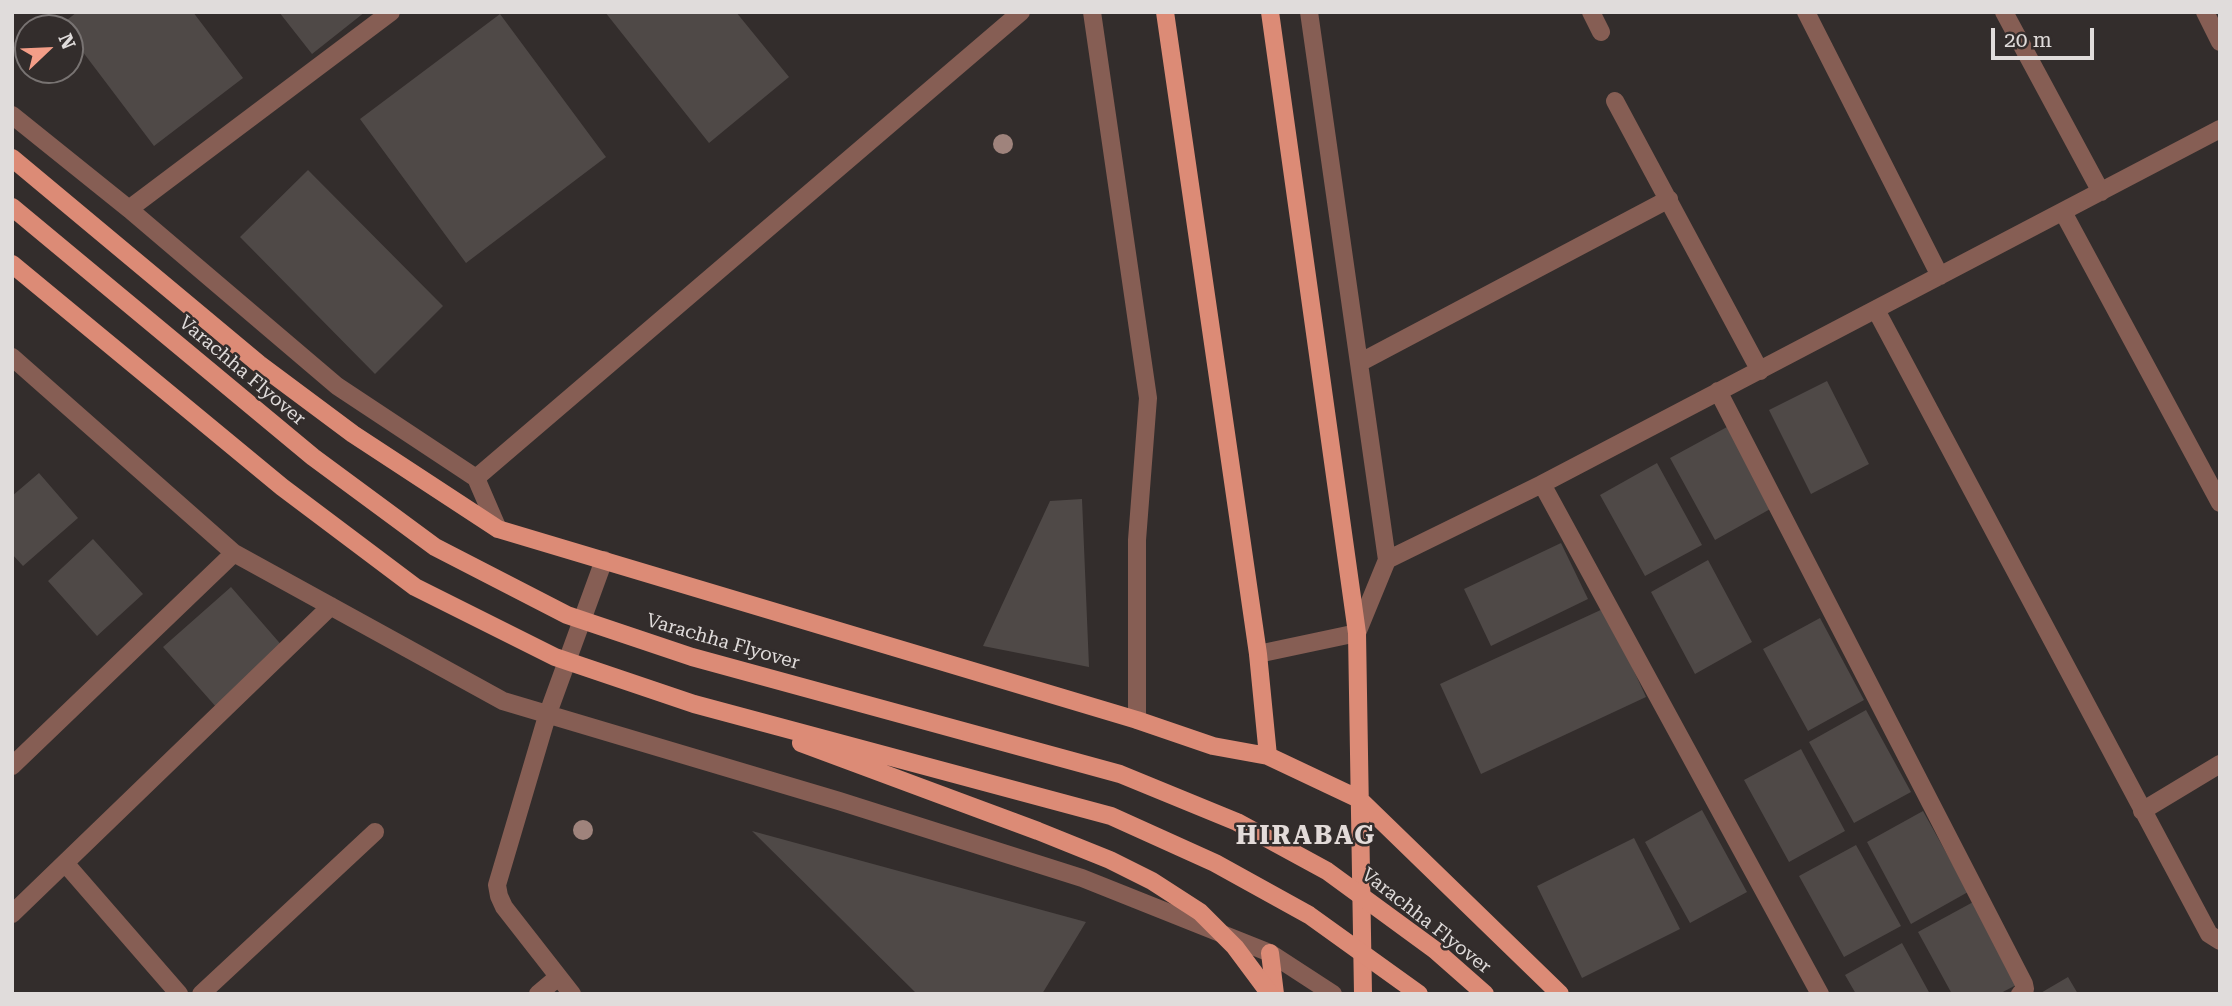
<!DOCTYPE html>
<style>
body{margin:0}
#map{position:relative;width:2232px;height:1006px;overflow:hidden;background:#332d2c;font-family:"Roboto Serif",serif}
canvas{display:block}
.frame{position:absolute;inset:0;border:14px solid #e0dcdb;pointer-events:none}
.north{position:absolute;left:14px;top:14px;width:70px;height:70px;box-sizing:border-box;background:#332d2c;border:2px solid #787372;border-radius:50%;rotate:67deg;font-size:19px;font-weight:700;line-height:28px;text-align:center;color:#e0dcdb}
.north::after{content:'';display:block;margin:auto;width:24px;height:32px;background:#f49e88;clip-path:polygon(50% 0,100% 100%,50% 72%,0 100%)}
.scale{position:absolute;left:1991px;top:28px;width:103px;height:32px;box-sizing:border-box;border:4px solid #e0dcdb;border-top:0;padding-left:9px;font-size:21px;line-height:24px;white-space:nowrap;color:#e0dcdb;-webkit-text-stroke:5px #332d2c;paint-order:stroke}
</style>
<div id="map">
<canvas width="2232" height="1006"></canvas>
<div class="frame"></div>
<div class="north">N</div>
<div class="scale">20 m</div>
</div>
<script>
const g = document.querySelector('canvas').getContext('2d');
g.lineJoin = 'round';
function fill(path, color) { g.fillStyle = color; g.fill(path, 'evenodd'); }
const poly = rows => new Path2D(rows.map(r => 'M' + r).join(''));
function stroke(path, color, width, dash) { g.strokeStyle = color; g.lineWidth = width; g.lineCap = dash ? 'butt' : 'round'; g.setLineDash(dash || []); g.stroke(path); }
function write(font, color, halo, rows, align = 'center') {
  g.font = font + ' "Roboto Serif",serif'; g.lineWidth = 5; g.setLineDash([]); g.textBaseline = 'middle'; g.strokeStyle = halo; g.fillStyle = color; for (const [text, x, y, turn = 0] of rows) {
    g.save(); g.translate(x, y); g.rotate((+turn || 0) * Math.PI / 180); g.textAlign = isNaN(turn) ? turn : align; if (halo) g.strokeText(text, 0, 0); g.fillText(text, 0, 0); g.restore();
  }
}
const building = poly([
 [77,12,193,12,243,78,154,146,70,35,70,28,65,28,62,24],
 [279,12,365,12,312,54],
 [605,12,736,12,789,77,709,143],
 [500,14,606,157,466,263,360,119],
 [308,170,443,306,375,374,240,237],
 [1827,381,1869,464,1811,494,1769,410],
 [1727,427,1772,508,1715,540,1670,458],
 [1657,463,1702,545,1645,576,1600,495],
 [39,473,78,518,23,566,12,554,12,496],
 [1082,499,1089,667,983,646,1050,501],
 [93,539,143,594,97,636,48,581],
 [1561,543,1588,599,1491,646,1464,589],
 [1708,560,1752,642,1695,674,1651,592],
 [231,587,284,648,217,708,163,647],
 [1605,608,1646,697,1481,774,1440,684],
 [1820,618,1864,700,1808,731,1763,649],
 [1866,710,1911,792,1854,823,1809,742],
 [1801,749,1845,831,1789,862,1744,780],
 [1702,810,1747,892,1690,923,1645,842],
 [1923,811,1968,892,1911,924,1867,842],
 [752,831,1086,922,1042,994,917,994],
 [1634,838,1680,929,1582,978,1537,886],
 [1856,845,1901,926,1844,957,1799,876],
 [1975,901,2020,983,1999,994,1952,994,1918,932],
 [1902,943,1930,994,1856,994,1845,975],
 [2068,977,2078,994,2039,994]
]);
const minor = poly([
 [1092,12,1148,398,1137,540,1137,720],
 [1591,12,1601,32],
 [1806,12,1940,276],
 [2004,12,2101,192],
 [2205,12,2220,42],
 [1615,101,1760,371],
 [12,115,129,209,337,386,476,478,498,529],
 [129,209,391,12],
 [2063,212,2220,503],
 [1876,310,2209,934,2220,941],
 [12,357,234,553,503,701,839,801,1082,878,1270,953,1333,994],
 [1359,363,1669,199],
 [1718,391,2024,984,2025,989,2020,994],
 [476,478,1021,12],
 [1542,484,1820,994],
 [1387,560,1542,484,2220,129],
 [1258,654,1357,633,1387,560,1309,12],
 [12,766,234,553],
 [2142,811,2220,764],
 [65,863,179,994],
 [12,914,331,606],
 [201,994,375,832],
 [538,994,557,978],
 [572,994,504,907,499,896,497,885,547,716,604,560]
]);
const major = poly([
 [1165,12,1258,654,1268,756],
 [1270,12,1357,633,1363,994],
 [12,158,259,364,353,434,498,529,1137,720,1213,746,1268,756,1359,799,1560,994],
 [1270,953,1275,994]
]);
const majorBridge = poly([
 [12,207,313,457,435,547,567,615,692,657,1120,774,1237,822,1327,871,1435,950,1485,994],
 [12,264,282,487,415,587,555,657,694,704,1111,816,1215,863,1309,915,1419,994],
 [801,743,1038,831,1110,860,1152,881,1200,912,1235,947,1270,994]
]);
const trees = [
 [1003,144],
 [583,830]
];
const streetNames = [
 ["Varachha Flyover",242,371,40],
 ["Varachha Flyover",723,642,16],
 ["Varachha Flyover",1426,921,38]
];
const districtNames = [
 ["HIRABAG",1306,836]
];
fill(building, '#4f4947');
stroke(minor, '#865e54', 18);
stroke(major, '#dc8b76', 18);
stroke(majorBridge, '#dc8b76', 18);
g.fillStyle = '#9f837c';
for (const [x, y] of trees) { g.beginPath(); g.arc(x, y, 10, 0, 2 * Math.PI); g.fill(); }
write('19px', '#e0dcdb', '#332d2c', streetNames);
g.letterSpacing = '2px';
write('bold 26px', '#e3dbd9', '#332d2c', districtNames);
g.letterSpacing = '0px';
</script>
